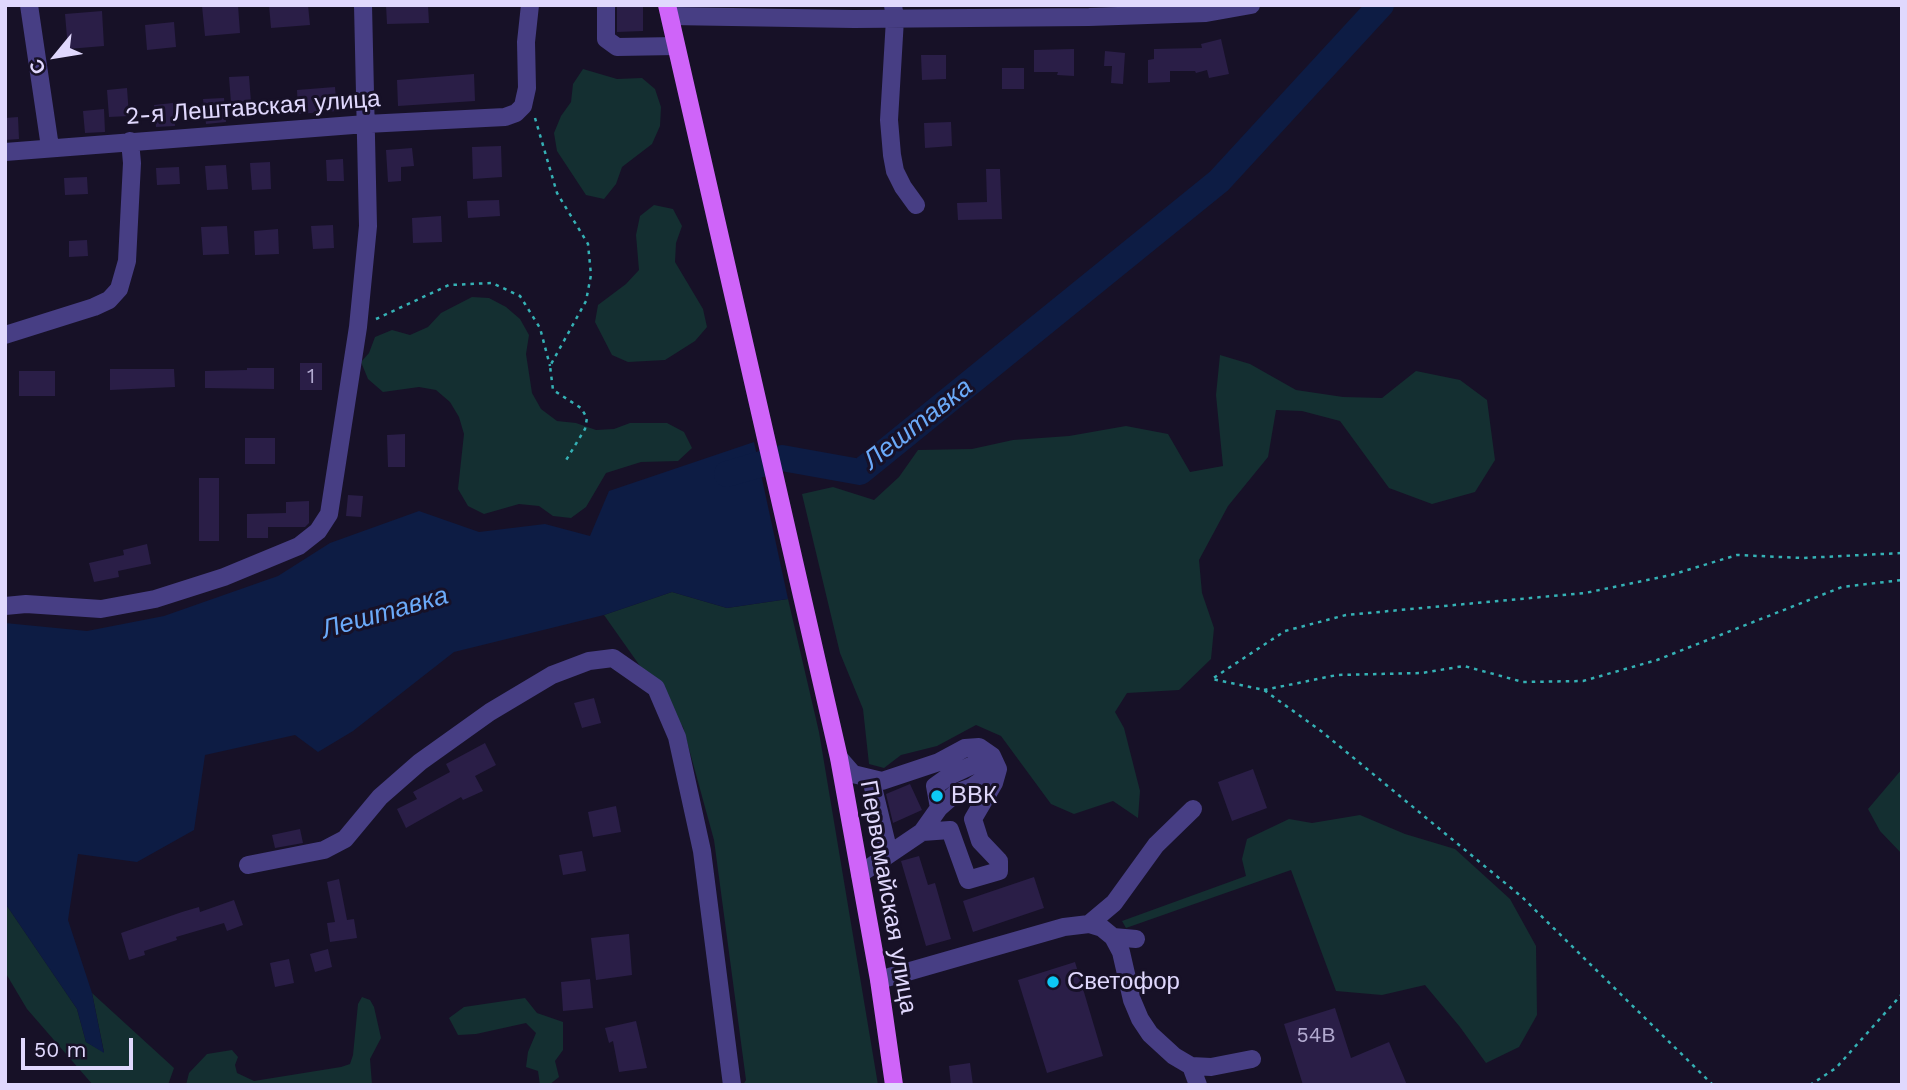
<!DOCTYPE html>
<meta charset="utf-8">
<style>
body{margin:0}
#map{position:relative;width:1907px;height:1090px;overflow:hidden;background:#171127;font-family:"Work Sans",sans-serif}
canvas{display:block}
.frame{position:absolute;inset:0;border:7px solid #e0d8fd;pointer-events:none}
.north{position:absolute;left:21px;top:21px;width:70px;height:70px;-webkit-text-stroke:5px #171127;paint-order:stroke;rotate:240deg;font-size:19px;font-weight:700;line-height:28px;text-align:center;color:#e0d8fd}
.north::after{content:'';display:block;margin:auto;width:24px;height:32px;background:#e0d8fd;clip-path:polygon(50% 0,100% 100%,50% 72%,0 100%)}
.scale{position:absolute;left:21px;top:1038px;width:112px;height:32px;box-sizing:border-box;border:4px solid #e0d8fd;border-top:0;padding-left:9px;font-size:21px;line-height:24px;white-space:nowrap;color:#e0d8fd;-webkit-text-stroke:5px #171127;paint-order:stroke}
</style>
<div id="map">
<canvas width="1907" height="1090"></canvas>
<div class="frame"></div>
<div class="north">С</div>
<div class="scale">50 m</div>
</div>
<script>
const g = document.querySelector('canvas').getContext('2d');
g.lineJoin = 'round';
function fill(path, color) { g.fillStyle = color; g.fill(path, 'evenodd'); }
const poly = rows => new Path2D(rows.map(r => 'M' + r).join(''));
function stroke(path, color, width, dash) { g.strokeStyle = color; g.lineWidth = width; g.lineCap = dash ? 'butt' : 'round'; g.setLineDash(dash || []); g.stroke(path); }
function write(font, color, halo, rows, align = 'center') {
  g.font = font + ' "Work Sans",sans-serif'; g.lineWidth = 6; g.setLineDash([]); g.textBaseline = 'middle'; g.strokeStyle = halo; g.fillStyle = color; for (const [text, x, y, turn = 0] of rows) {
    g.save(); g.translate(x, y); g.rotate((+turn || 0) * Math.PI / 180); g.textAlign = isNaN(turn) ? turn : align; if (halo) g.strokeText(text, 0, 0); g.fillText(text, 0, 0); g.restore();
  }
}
const green = poly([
 [583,69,617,79,642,78,655,89,661,107,660,126,652,144,622,167,616,184,604,199,586,195,557,151,554,133,561,116,571,102,573,84],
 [654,205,673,209,682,226,676,243,675,262,703,309,707,327,695,341,665,360,628,362,612,355,595,322,598,305,626,284,639,270,636,235,640,216],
 [472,297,489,298,506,307,520,319,529,335,526,354,532,393,541,409,557,421,576,423,596,430,614,429,630,423,667,423,684,432,692,448,678,461,641,462,606,473,586,507,571,518,553,516,539,506,519,504,484,514,468,506,458,489,464,434,459,417,450,402,436,390,419,387,383,392,368,379,361,362,369,353,375,337,392,330,410,335,428,327,441,313],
 [1220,355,1250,364,1296,390,1343,397,1382,398,1416,371,1460,380,1487,400,1495,460,1475,492,1432,504,1389,488,1340,421,1302,411,1276,410,1268,457,1228,506,1199,560,1202,593,1214,628,1211,659,1179,690,1127,693,1115,712,1124,728,1140,791,1138,818,1113,801,1074,814,1051,804,1001,736,976,725,937,746,901,755,884,768,869,764,863,709,840,653,802,494,833,487,874,500,899,477,918,450,972,449,1013,440,1069,436,1126,426,1168,434,1190,472,1223,466,1216,395],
 [672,592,727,608,788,599,819,732,878,1085,743,1085,746,1080,714,840,683,727,604,615],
 [1902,769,1902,854,1880,831,1868,809],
 [1360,815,1405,834,1455,849,1510,899,1536,946,1537,1015,1519,1047,1486,1063,1460,1027,1425,985,1382,995,1336,991,1291,870,1126,928,1122,921,1246,876,1242,859,1247,839,1289,819,1312,823],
 [5,903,77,1009,86,1042,104,1052,92,993,174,1068,168,1085,93,1085,27,1009,5,972],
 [362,997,370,1000,374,1007,381,1038,370,1059,372,1085,186,1085,189,1073,207,1054,232,1050,238,1057,235,1065,237,1073,254,1081,341,1067,350,1064,353,1055,358,1004],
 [525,998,537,1013,563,1022,563,1050,555,1061,559,1077,549,1085,540,1085,538,1071,526,1067,528,1052,536,1033,526,1023,476,1034,458,1035,449,1018,464,1007]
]);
const water = poly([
 [754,442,788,599,727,608,672,592,604,615,454,652,353,731,318,752,295,735,205,755,194,830,137,862,78,854,68,920,92,993,104,1053,86,1042,77,1009,5,903,5,623,87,631,164,616,278,576,330,543,419,511,479,532,545,524,590,536,609,491]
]);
const pier = poly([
 [754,438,758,441,792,598,790,602]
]);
const river = poly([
 [727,474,782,458,860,472,1219,181,1381,5]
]);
const building = poly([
 [238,5,240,33,205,36,202,6],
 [269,5,308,5,310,25,271,28],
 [386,5,428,5,429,23,387,24],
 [617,5,643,5,643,31,617,32],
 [102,11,104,46,68,49,65,14],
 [174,22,176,47,147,50,145,25],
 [1221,39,1229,74,1209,78,1207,70,1196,73,1195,71,1170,71,1170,82,1148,83,1148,60,1154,59,1154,49,1202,48,1201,44],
 [1074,49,1074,76,1057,75,1058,72,1034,72,1034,50],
 [1105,51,1125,53,1123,84,1111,83,1112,66,1104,66],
 [921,55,946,55,946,79,922,80],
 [1002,68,1024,68,1024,89,1002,89],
 [474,74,475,101,398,106,397,80],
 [249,76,251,102,231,103,229,77],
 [335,87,337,111,298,114,297,90],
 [127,88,129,116,109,117,107,90],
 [224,98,226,122,206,124,203,99],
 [173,103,175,126,156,127,154,105],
 [104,109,105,132,85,133,83,111],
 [18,117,19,139,5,140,5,118],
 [951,122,952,146,925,148,924,123],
 [501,146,502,177,473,179,472,147],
 [412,148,414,166,401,167,401,181,388,182,386,150],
 [343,159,344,181,327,181,326,160],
 [270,162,271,189,252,190,250,163],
 [226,165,228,189,207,190,205,166],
 [179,167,180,184,157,185,156,168],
 [986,169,1000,169,1002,219,958,220,957,203,987,202],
 [87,177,88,194,65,195,64,178],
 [499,200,500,216,468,218,467,201],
 [441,216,442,242,413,243,412,218],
 [333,225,334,248,313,249,311,226],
 [227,226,229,254,203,255,201,227],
 [278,229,279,254,255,255,254,231],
 [87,240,88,256,69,257,69,241],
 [300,363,322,363,322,390,300,390],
 [247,368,274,368,274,389,205,388,205,371,247,370],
 [110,369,174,369,175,387,110,390],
 [19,371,55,371,55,396,19,396],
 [405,434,405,467,388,467,387,435],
 [245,438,275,438,275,464,245,464],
 [199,478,219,478,219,541,199,541],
 [348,495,363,496,361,517,346,516],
 [309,501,309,523,305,527,268,527,268,538,247,538,247,514,286,513,286,502],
 [147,544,151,564,118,571,119,577,94,582,89,563,124,555,123,550],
 [594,698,601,723,582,728,574,703],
 [485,743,496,765,475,776,483,791,463,800,461,797,406,828,397,809,417,799,413,792,450,772,446,764],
 [1253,769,1267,808,1232,821,1218,782],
 [910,784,922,810,893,823,886,794],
 [616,806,621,832,593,837,588,812],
 [300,829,303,843,275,848,272,835],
 [582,851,586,871,563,875,559,855],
 [919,856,928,885,935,883,951,939,926,946,901,861],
 [1034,877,1044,908,973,932,963,901],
 [339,879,347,920,354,919,357,938,330,942,327,923,335,922,327,882],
 [234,900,243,925,227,931,224,923,176,937,177,940,144,951,145,955,129,960,121,933,182,912,199,907,200,912],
 [629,934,632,975,596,980,591,938],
 [328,949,332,967,315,972,310,954],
 [289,959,294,983,275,987,270,963],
 [1075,962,1103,1056,1047,1073,1018,980],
 [590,979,593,1008,563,1011,561,982],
 [1335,1008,1351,1058,1389,1042,1407,1085,1303,1085,1284,1024],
 [636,1021,647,1068,619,1072,613,1041,609,1043,605,1028],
 [970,1063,973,1085,951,1085,949,1066]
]);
const path = poly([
 [535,118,557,193,588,244,591,275,586,301,550,366,553,390,581,408,587,418,585,429,565,462],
 [376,319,449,285,492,283,520,296,540,328,550,366],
 [1264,690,1337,675,1422,673,1464,666,1523,682,1583,681,1657,660,1842,587,1902,580],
 [1713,1085,1522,897,1321,731,1264,690,1212,679,1285,631,1346,615,1585,593,1671,575,1737,555,1803,558,1902,553],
 [1810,1085,1836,1068,1902,994]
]);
const minor = poly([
 [29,5,50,147],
 [606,5,606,39,617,47,676,46],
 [893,5,895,19,889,120,892,155,895,171,903,187,916,205],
 [670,16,854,19,1089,17,1206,13,1251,5],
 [5,152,366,124,505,117,516,113,523,106,527,88,526,42,530,5],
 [5,335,94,307,109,300,119,289,127,261,132,163,130,141],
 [5,606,26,604,101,609,155,599,224,577,299,546,318,531,329,514,358,327,368,226,363,5],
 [839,758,853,774,882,781,939,762,965,748,979,747,992,756,998,769,994,783,973,819,980,841,999,861,999,871,968,880,950,830,922,832,860,874],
 [871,779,889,853],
 [939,808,935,786,949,776,992,756],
 [922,832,939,808,956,793,972,787,998,769],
 [248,865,324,850,345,839,380,797,420,762,490,712,552,675,589,661,613,658,656,688,677,737,702,851,732,1085],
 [1089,924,1114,903,1156,845,1193,809],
 [1113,937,1136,939],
 [879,980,1064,927,1089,924,1102,928,1113,937,1121,952,1132,1000,1140,1019,1150,1034,1174,1056,1191,1066,1211,1067,1252,1059],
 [1191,1066,1198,1085]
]);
const major = poly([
 [667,5,839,758,879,980,894,1085]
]);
const markers = [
 [937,796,7,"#0dc8f5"],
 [1053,982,7,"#0dc8f5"]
];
const numberNames = [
 ["1",311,377],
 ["54В",1316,1036]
];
const streetNames = [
 ["2-я Лештавская улица",253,108,-4],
 ["Первомайская улица",888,897,80]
];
const poiNames = [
 ["ВВК",951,796],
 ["Светофор",1067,982]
];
const waterNames = [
 ["Лештавка",918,424,-38],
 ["Лештавка",385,613,-16]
];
fill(green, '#142f31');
fill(water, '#0d1c44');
fill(pier, '#171127');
stroke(river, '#0d1c44', 26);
fill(building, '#2a1e47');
stroke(path, '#35b1b5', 2.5, [3.5, 5]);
stroke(minor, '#473e84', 18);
stroke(major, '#cf64f9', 18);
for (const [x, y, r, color] of markers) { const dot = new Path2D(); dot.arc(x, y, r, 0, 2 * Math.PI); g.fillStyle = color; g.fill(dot); stroke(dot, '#171127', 2.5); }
write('21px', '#b2aad0', null, numberNames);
write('24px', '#e0d8fd', '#171127', streetNames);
write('24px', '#e0d8fd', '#171127', poiNames, 'left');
write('italic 26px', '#6baaf9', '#171127', waterNames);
</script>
